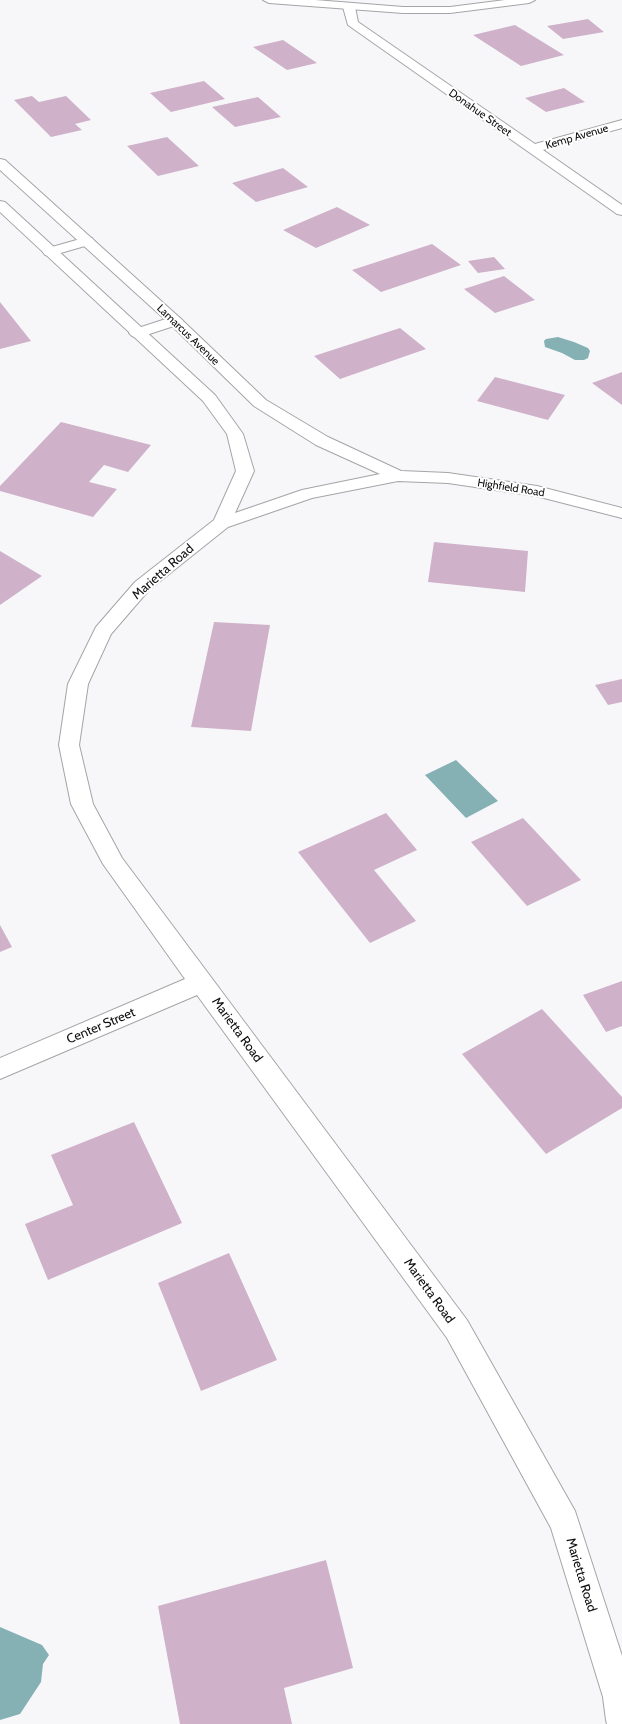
<!DOCTYPE html>
<style>
body{margin:0}
canvas{display:block;background:#f7f7fa}
</style>
<canvas width="622" height="1724"></canvas>
<script>
const g = document.querySelector('canvas').getContext('2d');
g.lineJoin = 'round';
function fill(path, color) { g.fillStyle = color; g.fill(path, 'evenodd'); }
const poly = rows => new Path2D(rows.map(r => 'M' + r).join(''));
function stroke(path, color, width, dash) { g.strokeStyle = color; g.lineWidth = width; g.lineCap = dash ? 'butt' : 'round'; g.setLineDash(dash || []); g.stroke(path); }
function write(font, color, halo, rows, align = 'center') {
  g.font = font + ' Cabin,sans-serif'; g.lineWidth = 4; g.setLineDash([]); g.textBaseline = 'middle'; g.strokeStyle = halo; g.fillStyle = color; for (const [text, x, y, turn = 0] of rows) {
    g.save(); g.translate(x, y); g.rotate((+turn || 0) * Math.PI / 180); g.textAlign = isNaN(turn) ? turn : align; if (halo) g.strokeText(text, 0, 0); g.fillText(text, 0, 0); g.restore();
  }
}
const water = poly([
 [558,337,574,342,588,348,590,351,588,358,584,360,575,360,562,353,545,347,544,341,546,339],
 [456,760,498,801,466,818,425,775],
 [0,1627,42,1645,49,1655,43,1664,41,1682,20,1714,0,1720]
]);
const building = poly([
 [588,19,604,32,563,39,547,26],
 [515,25,564,55,521,66,473,35],
 [283,40,317,63,287,70,253,47],
 [204,81,225,99,171,112,150,93],
 [564,88,585,102,546,112,525,98],
 [32,96,39,102,66,96,91,120,75,124,82,130,51,137,14,100],
 [258,97,281,117,235,127,212,107],
 [167,137,199,166,158,176,127,146],
 [283,168,308,187,256,202,232,183],
 [337,207,370,225,316,248,283,230],
 [432,244,461,265,381,292,352,270],
 [494,257,505,269,478,273,468,261],
 [504,276,535,300,495,313,464,289],
 [0,302,31,341,0,349],
 [400,328,426,349,340,379,314,356],
 [622,372,622,405,592,383],
 [495,377,565,395,548,420,477,401],
 [61,422,151,445,128,472,104,465,89,482,117,489,93,517,0,491,0,486],
 [434,542,528,551,525,592,428,582],
 [0,551,42,576,0,605],
 [214,622,270,625,251,731,191,727],
 [622,679,622,702,608,705,595,685],
 [386,813,417,850,374,870,416,921,370,943,298,852],
 [523,818,581,880,527,906,471,842],
 [0,925,12,947,0,952],
 [622,981,622,1026,606,1032,583,995],
 [542,1009,622,1097,622,1108,546,1154,462,1054],
 [134,1122,182,1223,48,1280,25,1224,73,1205,51,1155],
 [229,1253,277,1360,201,1391,158,1283],
 [326,1560,353,1668,284,1688,292,1724,180,1724,158,1606]
]);
const lane = poly([
 [87,237,92,238,94,241,92,244,50,256,45,255,43,252,45,249,87,237],
 [175,316,180,318,183,321,180,324,137,338,132,336,129,333,132,330,175,316]
]);
const street = poly([
 [349,4,353,5,355,7,358,22,535,144,622,120,622,128,543,150,622,205,622,215,617,214,348,25,343,7,345,5,349,4],
 [0,159,5,160,180,318,266,400,328,437,401,471,448,473,537,486,622,508,622,518,536,496,448,483,398,481,312,498,228,527,149,590,111,634,88,684,79,745,93,804,122,858,467,1320,575,1511,622,1656,622,1724,607,1724,606,1720,603,1697,551,1528,447,1338,197,995,0,1079,0,1058,185,979,103,864,71,804,59,745,68,684,96,627,135,582,214,520,236,471,227,434,203,401,0,212,0,201,5,202,215,395,243,434,254,471,235,513,302,490,380,474,316,445,254,406,170,324,0,170,0,159]
]);
const secondary = poly([
 [263,0,315,0,403,7,450,7,505,0,535,0,529,3,450,13,403,13,269,3,263,0]
]);
const farStreetnames = [
 ["Donahue Street",480,113,35],
 ["Kemp Avenue",577,137,-16],
 ["Lamarcus Avenue",188,335,44],
 ["Highfield Road",511,488,9]
];
const streetNames = [
 ["Marietta Road",163,572,-41],
 ["Center Street",101,1026,-23],
 ["Marietta Road",237,1030,54],
 ["Marietta Road",429,1291,54],
 ["Marietta Road",581,1575,73]
];
fill(water, '#86b1b4');
fill(building, '#cfb2c9');
stroke(lane, '#a5a5a8', 2);
stroke(street, '#a5a5a8', 2);
stroke(secondary, '#a5a5a8', 2);
fill(lane, '#fff');
fill(street, '#fff');
fill(secondary, '#fff');
write('11px', '#0d0d0e', '#fff', farStreetnames);
write('13px', '#0d0d0e', '#fff', streetNames);
</script>
